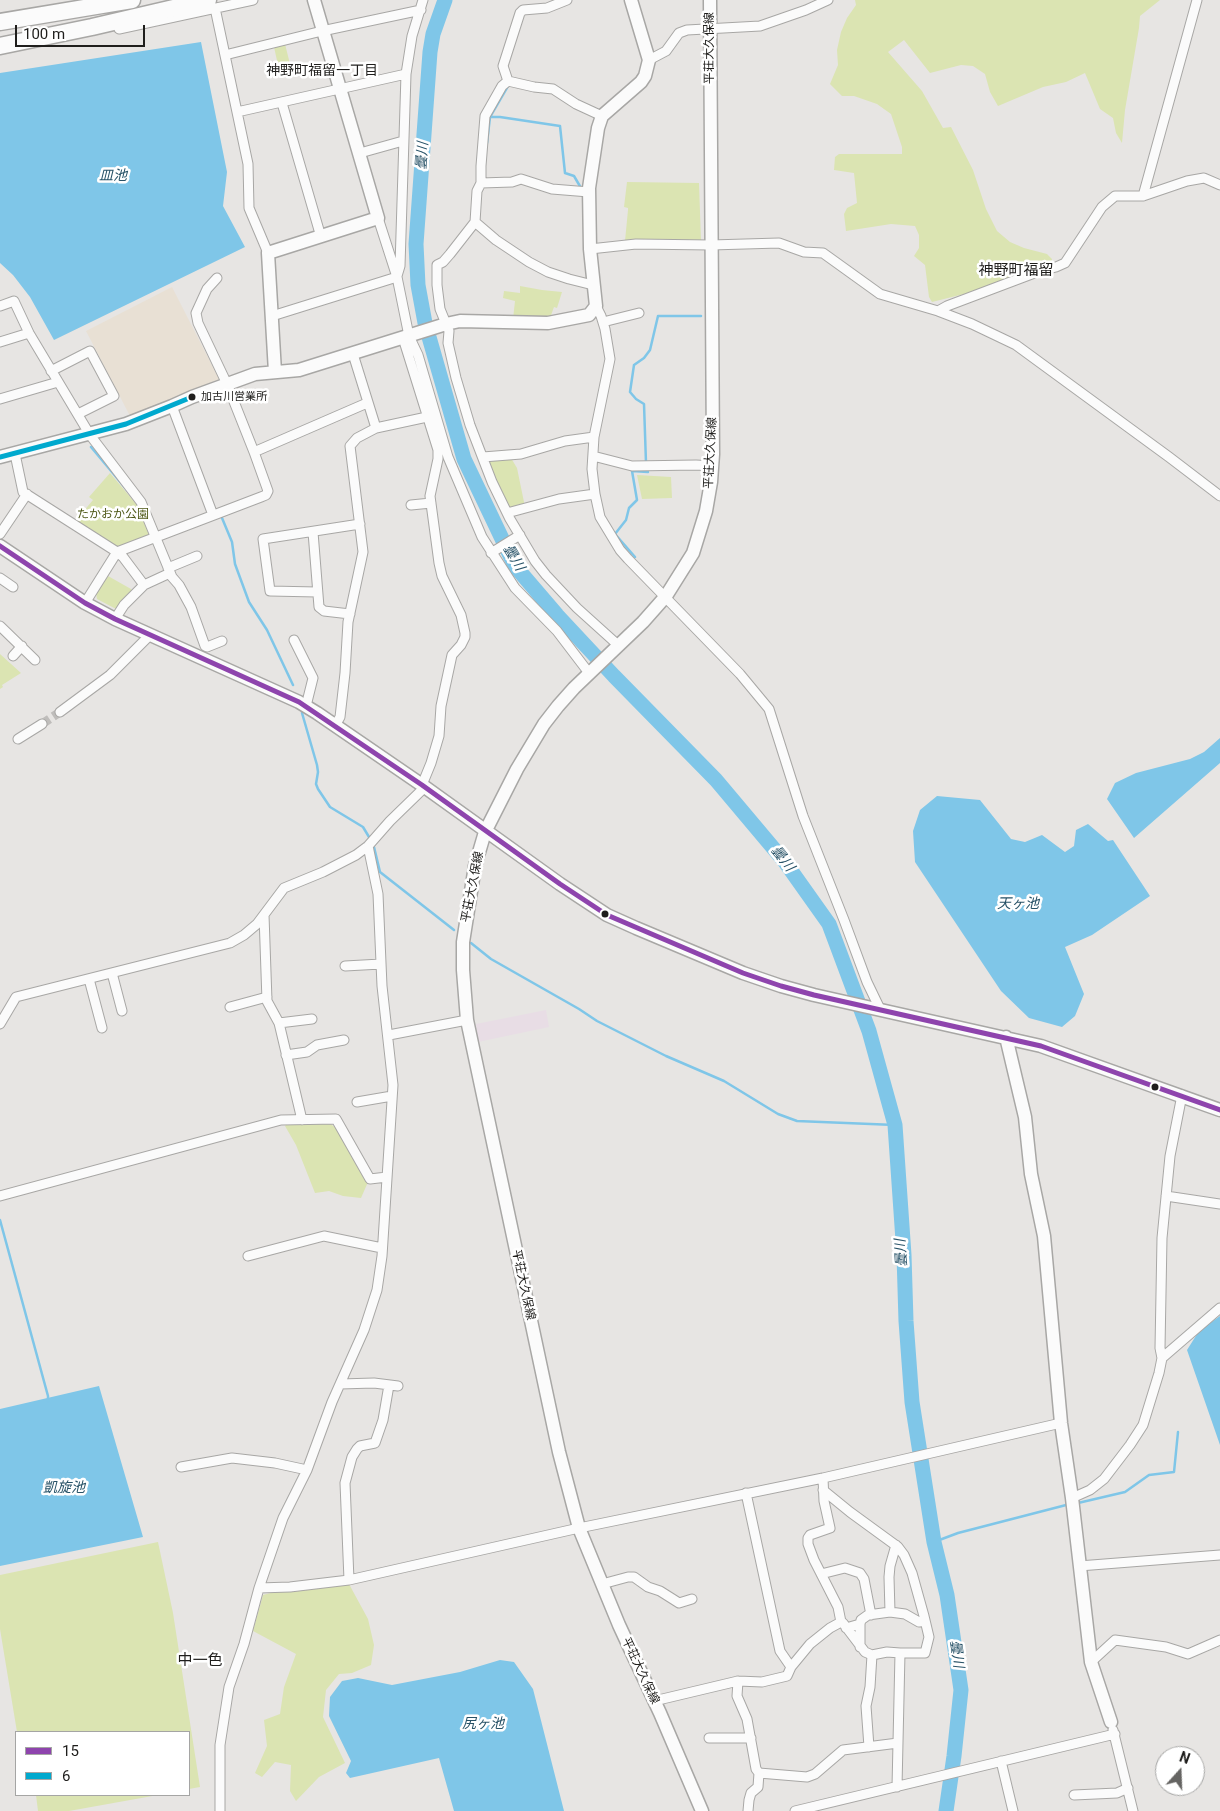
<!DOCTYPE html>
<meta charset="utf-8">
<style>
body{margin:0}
#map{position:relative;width:1220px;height:1811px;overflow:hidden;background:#e7e5e3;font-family:Roboto,sans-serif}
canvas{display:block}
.legend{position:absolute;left:15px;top:1731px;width:175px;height:65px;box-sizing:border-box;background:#fff;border:1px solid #a5a5a4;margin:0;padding:6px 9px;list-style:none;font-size:15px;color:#1f1e1c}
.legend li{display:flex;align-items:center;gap:10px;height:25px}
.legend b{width:25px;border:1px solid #a5a5a4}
.north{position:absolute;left:1155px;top:1746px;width:50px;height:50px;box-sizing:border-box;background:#fff;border:1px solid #a5a5a4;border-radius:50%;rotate:20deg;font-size:14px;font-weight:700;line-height:20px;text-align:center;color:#1f1e1c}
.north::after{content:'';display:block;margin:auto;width:18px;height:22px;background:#656462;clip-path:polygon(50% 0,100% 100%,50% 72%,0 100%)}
.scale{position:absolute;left:15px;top:25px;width:130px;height:22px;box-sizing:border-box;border:2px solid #1f1e1c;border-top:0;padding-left:6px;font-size:15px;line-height:18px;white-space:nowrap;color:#1f1e1c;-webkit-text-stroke:4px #fff;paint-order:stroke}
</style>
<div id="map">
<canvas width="1220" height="1811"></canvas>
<ul class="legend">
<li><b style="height:6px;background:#8e44ad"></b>15</li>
<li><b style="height:6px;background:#00a9ce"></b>6</li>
</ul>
<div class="north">N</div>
<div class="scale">100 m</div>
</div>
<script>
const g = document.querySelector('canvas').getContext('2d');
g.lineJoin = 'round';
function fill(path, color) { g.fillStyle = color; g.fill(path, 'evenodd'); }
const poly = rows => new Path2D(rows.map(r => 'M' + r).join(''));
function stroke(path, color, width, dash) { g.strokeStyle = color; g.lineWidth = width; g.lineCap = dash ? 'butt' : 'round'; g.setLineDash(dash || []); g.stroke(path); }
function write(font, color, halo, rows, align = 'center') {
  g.font = font + ' Roboto,"Noto Sans JP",sans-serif'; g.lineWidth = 5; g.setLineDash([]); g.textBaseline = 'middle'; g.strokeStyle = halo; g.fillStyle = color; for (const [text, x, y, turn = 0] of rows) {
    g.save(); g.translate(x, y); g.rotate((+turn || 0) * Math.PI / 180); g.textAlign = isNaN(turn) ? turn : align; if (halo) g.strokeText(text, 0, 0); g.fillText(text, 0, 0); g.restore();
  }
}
const commercial = poly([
 [546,1010,549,1027,478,1042,476,1024]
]);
const industrial = poly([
 [172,287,219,379,164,405,130,416,86,331]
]);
const green = poly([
 [855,0,1160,0,1140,16,1139,28,1125,110,1122,143,1116,133,1113,118,1100,109,1085,73,1066,82,1043,87,998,106,990,92,985,74,973,66,961,65,930,73,904,40,888,52,922,91,943,128,951,127,973,170,986,209,997,231,1010,242,1024,248,1047,254,1052,259,1051,266,964,294,932,302,929,297,925,265,914,256,919,248,919,235,915,226,891,224,846,231,844,214,847,208,857,203,854,173,834,170,835,157,839,154,902,154,902,147,891,114,877,104,854,96,842,96,830,84,838,65,837,50,841,32,847,18,856,5],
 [285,44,292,72,280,74,274,47],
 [627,182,699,183,701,241,625,241,628,210,628,208,624,207],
 [520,286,542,290,562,292,557,308,554,307,550,318,513,319,515,301,503,298,504,291,520,293],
 [511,458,517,468,525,507,510,511,486,459],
 [110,473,137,505,149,535,120,547,115,546,76,520,93,500,89,497],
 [637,475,671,477,672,498,642,499],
 [108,576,131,589,132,592,118,610,97,599,96,593],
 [0,654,21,673,2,685,3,687,0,689],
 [289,1122,329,1123,339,1130,368,1182,361,1198,343,1196,329,1191,315,1193,296,1145,285,1126],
 [158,1542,173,1613,200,1787,189,1789,189,1732,17,1732,0,1629,0,1575],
 [349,1584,368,1619,374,1645,371,1665,352,1673,339,1674,326,1690,323,1717,345,1763,319,1777,296,1801,290,1791,291,1765,275,1762,262,1777,255,1773,267,1746,264,1720,280,1714,284,1687,296,1654,253,1631,263,1595,274,1592,292,1592],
 [36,1795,158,1795,69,1811,38,1811]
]);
const water = poly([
 [201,42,227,172,223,206,245,247,54,340,30,297,13,275,0,263,0,73],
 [1220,738,1220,763,1134,838,1107,799,1115,783,1136,773,1190,759,1204,752],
 [937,796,980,800,1011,839,1025,842,1042,835,1065,852,1074,846,1076,830,1088,824,1108,841,1113,840,1150,896,1092,935,1065,947,1084,994,1075,1016,1062,1027,1029,1018,1001,991,915,862,913,831,920,810],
 [1220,1316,1220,1445,1187,1350,1199,1331],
 [99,1386,143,1537,0,1566,0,1409],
 [500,1660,514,1662,533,1689,564,1811,454,1811,439,1758,350,1778,346,1773,351,1761,329,1716,330,1697,342,1681,358,1678,392,1685,460,1672]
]);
const stream = poly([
 [490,117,500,117,560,126,565,173,574,176,581,188],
 [487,143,490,117,508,86],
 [91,447,127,490],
 [646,463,644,404,636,399,630,392,634,365,644,358,650,350,658,316,701,316],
 [222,518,232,542,235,564,249,602,267,630,293,685],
 [635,557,615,534,626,520,629,508,637,500,632,471,648,472],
 [302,713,317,765,318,772,316,784,318,789,330,807,363,827,369,837],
 [374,847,380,872,454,930],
 [471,943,491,959,579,1009,597,1021,666,1056,724,1081,778,1114,797,1121,895,1125],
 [0,1220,48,1396,48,1401],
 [1078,1503,1125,1492,1149,1475,1174,1472,1178,1432],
 [934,1542,958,1533,1070,1504]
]);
const river = poly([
 [445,0,433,34,430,52,416,244,418,285,425,323,464,459,515,566,557,615,614,676,716,780,785,862,829,924,869,1031,895,1125,904,1255,906,1321,912,1402,934,1542,947,1595,961,1690,954,1756,946,1811]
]);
const streetTunnel = poly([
 [42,724,60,712]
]);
const street = poly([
 [567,0,547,8,523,10,520,13,503,66,508,81,502,86,485,116,481,166,481,183,477,191,475,222,450,254,443,262,437,265,437,285,440,309,449,331,448,343,456,378,470,425,492,482,510,519,535,561,546,575,577,608,618,645],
 [215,8,248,164,249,208,268,253],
 [119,29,253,0],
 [225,55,322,31,421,10],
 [649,60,666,51,679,33,687,30,760,26,806,10,828,0],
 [508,81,534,87,553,89,576,104,602,116],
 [282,103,321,237],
 [237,112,406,74],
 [360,153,403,141],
 [481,183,512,182,521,179,552,189,589,192],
 [1143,196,1197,0],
 [378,218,397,277,409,336,418,355,448,457,482,537,515,588,557,631,589,673],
 [475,222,496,240,529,262,548,272,569,279,593,285],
 [590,249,636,244,711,245,779,243,804,252,823,253,880,294,938,311,972,324,1016,345,1169,457,1220,496],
 [397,276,400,266,406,74,412,36,423,0],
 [0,306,14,301,29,333,90,435,141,502,172,577,179,585,191,607,205,646,207,647,222,641],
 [596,306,601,316,605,329,610,359,594,437,592,469,595,494,600,517,620,550,628,559,740,674,769,709,803,816,844,920,867,982,880,1009],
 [938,311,947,306,1037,272,1056,267,1065,263,1102,207,1115,196,1143,196,1187,181,1204,178,1220,185],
 [272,316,397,277],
 [603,322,639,313],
 [403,338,438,450,438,459,430,496,439,563,442,576,461,615,465,633,465,637,461,645,452,655,441,706,439,736,431,763,422,785],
 [0,342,29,333],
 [353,354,376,428],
 [51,371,90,351,114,396,78,414],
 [0,399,58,382],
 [172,406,213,515],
 [254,452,367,403],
 [15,454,23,492,117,552,123,557,144,585],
 [593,456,632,466,696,465,712,466],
 [483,457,521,454,565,441,594,437],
 [411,505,431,503],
 [507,513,559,499,595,494],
 [313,532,319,607,324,611,350,614],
 [0,534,27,494],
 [491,553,520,535],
 [168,568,197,556],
 [0,578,13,587],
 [317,592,270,591,263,539,360,524],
 [85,603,117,552,261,497,266,495,268,491,254,452,227,384,198,323,196,313,207,289,217,278],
 [115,619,124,605,144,585,170,573],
 [0,626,35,660],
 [294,640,313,678,306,706],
 [13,656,22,646],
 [60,712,110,675,150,635],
 [336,724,340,717,345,673,348,622,363,552,350,446,357,438,376,428,427,417],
 [18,739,42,724],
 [264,915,267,1001,279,1023,302,1120],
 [345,966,381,964],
 [112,973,122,1011],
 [89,979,102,1028],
 [230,1007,267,997],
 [279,1023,312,1019],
 [0,1024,16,997,230,943,244,935,257,924,284,888,323,872,356,855,368,846,390,821,425,787],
 [389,1035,467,1020],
 [286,1055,307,1052,317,1045,344,1040],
 [357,1102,392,1096],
 [0,1196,281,1120,336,1119,370,1179,387,1177],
 [1166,1196,1220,1204],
 [248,1256,324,1236,382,1248],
 [1162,1358,1220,1308],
 [340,1384,374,1383,398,1386],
 [181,1467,232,1458,275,1463,307,1470],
 [823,1490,850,1512,898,1547,904,1555,912,1573,924,1616,929,1637,925,1653,900,1653,897,1787],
 [746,1493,780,1651,791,1667],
 [1072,1498,1090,1490,1104,1479,1130,1445,1143,1425,1159,1373,1162,1358,1160,1348,1162,1238,1170,1156,1182,1095],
 [1079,1566,1220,1555],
 [821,1574,845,1568,860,1573,864,1579,871,1615],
 [349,1580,345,1483,352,1457,357,1449,360,1446,375,1443,383,1420,389,1385],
 [602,1584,628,1577,634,1577,648,1587,660,1591,679,1603,692,1599],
 [259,1588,290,1587,349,1580,579,1528,823,1478,1061,1423],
 [890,1612,889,1577,890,1566,896,1545],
 [843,1623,865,1652,872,1655,887,1652,900,1653],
 [846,1628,860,1624,861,1620,868,1615,890,1612,905,1614,919,1622,925,1621],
 [860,1647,860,1624],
 [1091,1662,1115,1640,1166,1647,1188,1654,1220,1640],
 [738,1681,737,1696,747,1719,756,1769,759,1773,758,1787,751,1793,749,1800,748,1811],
 [654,1701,738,1681,762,1682,787,1676,791,1667,810,1644,830,1628,841,1622,838,1607,814,1560,808,1544,808,1538,810,1535,830,1528,824,1501,823,1478],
 [1113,1730,1133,1811],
 [709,1738,751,1738],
 [869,1747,866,1706,870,1687,872,1655],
 [1001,1761,1013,1811],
 [759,1773,807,1777,815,1774,843,1750,898,1743],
 [1074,1795,1117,1793,1128,1788],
 [220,1811,220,1745,229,1687,244,1644,259,1588,283,1518,307,1470,332,1402,364,1330,377,1290,382,1256,393,1085,382,986,378,894,368,846],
 [795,1811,1115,1734]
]);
const secondary = poly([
 [275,372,268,253,378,218,314,0],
 [0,457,126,424,172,406,192,397,255,374,299,370,446,324,460,321,548,323,589,315,596,306,590,249,589,188,598,128,602,116,641,82,645,76,649,60,631,0],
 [0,546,85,603,115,619,299,702,317,713,422,785,560,884,607,915,636,928,743,973,781,986,814,995,1041,1046,1220,1110],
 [1006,1037,1025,1117,1031,1174,1044,1236,1061,1423,1072,1498,1091,1662,1111,1722],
 [702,1811,660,1713,619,1625,579,1528,559,1452,467,1020,463,970,463,942,475,866,485,832,517,769,544,724,558,706,574,688,643,622,666,596,693,553,706,511,711,482,713,454,710,0]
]);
const highway = poly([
 [0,22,132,0],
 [0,46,92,27,208,0]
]);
const bus1 = poly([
 [0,546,85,603,115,619,299,702,422,785,560,884,607,915,743,973,781,986,814,995,1041,1046,1220,1110]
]);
const bus2 = poly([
 [0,457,126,424,192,397]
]);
const markers = [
 [192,397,4.5,"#1f1e1c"],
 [605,914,4.5,"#1f1e1c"],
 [1155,1087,4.5,"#1f1e1c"]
];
const busNames = [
 ["加古川営業所",201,397]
];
const streetNames = [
 ["平荘大久保線",710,48,-90],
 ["平荘大久保線",711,453,-87],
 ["平荘大久保線",473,887,-79],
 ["平荘大久保線",523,1285,78],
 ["平荘大久保線",640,1671,65]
];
const parkNames = [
 ["たかおか公園",113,515]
];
const neighbourhoodNames = [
 ["神野町福留一丁目",322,71]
];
const waterNames = [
 ["曇川",423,156,-86],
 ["皿池",113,176],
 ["曇川",513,558,59],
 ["曇川",782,859,52],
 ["天ヶ池",1018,904],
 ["曇川",902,1253,-94],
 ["凱旋池",64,1488],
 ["曇川",956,1654,82],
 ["尻ヶ池",483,1724]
];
const quarterNames = [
 ["神野町福留",1016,271],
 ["中一色",200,1661]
];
fill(commercial, '#e8dde5');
fill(industrial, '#e8e0d4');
fill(green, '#dbe4b2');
fill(water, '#7fc6e8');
stroke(stream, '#7fc6e8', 2.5);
stroke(river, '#7fc6e8', 15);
stroke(streetTunnel, '#bfbdbb', 9, [9, 4.5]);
stroke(street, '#a8a7a5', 11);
stroke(secondary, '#a8a7a5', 15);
stroke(highway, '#a8a7a5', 19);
stroke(street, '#fbfbfb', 9);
stroke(secondary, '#fbfbfb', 12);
stroke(highway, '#fbfbfb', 16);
stroke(bus1, '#8e44ad', 5);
stroke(bus2, '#00a9ce', 5);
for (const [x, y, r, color] of markers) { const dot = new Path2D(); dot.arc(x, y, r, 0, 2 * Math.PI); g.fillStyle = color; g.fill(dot); stroke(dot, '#fff', 2); }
write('11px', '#1f1e1c', '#fff', busNames, 'left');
write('12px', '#1f1e1c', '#fff', streetNames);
write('12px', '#4f5918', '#fff', parkNames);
write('14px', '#1f1e1c', '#fff', neighbourhoodNames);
write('italic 14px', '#275267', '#fff', waterNames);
write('15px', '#1f1e1c', '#fff', quarterNames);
</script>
